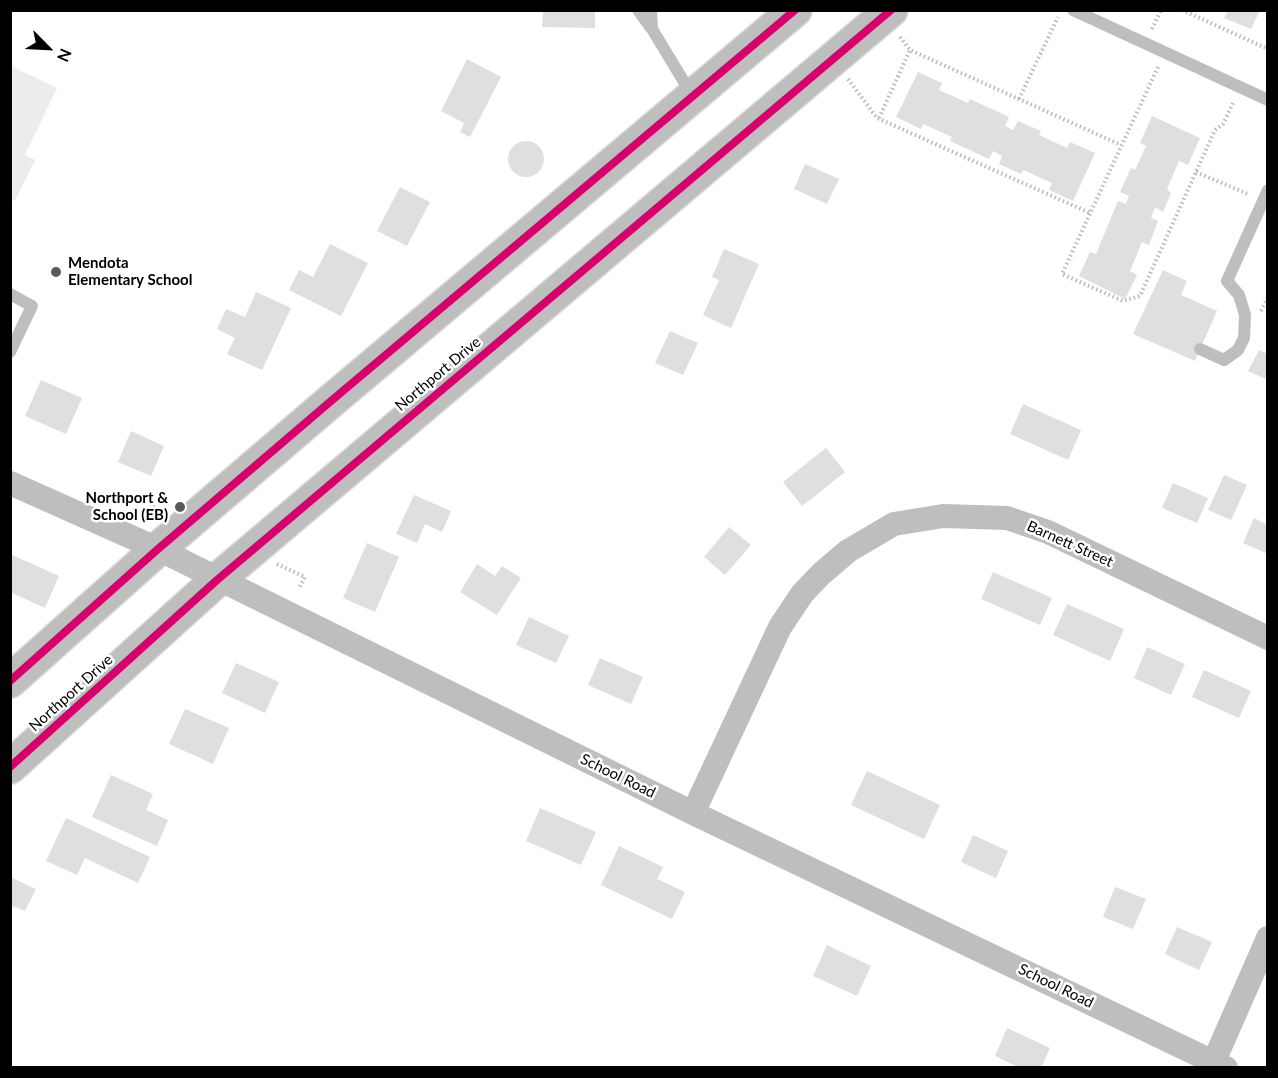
<!DOCTYPE html>
<style>
body{margin:0}
#map{position:relative;width:1278px;height:1078px;overflow:hidden;background:#fff;font-family:Lato,sans-serif}
canvas{display:block}
.frame{position:absolute;inset:0;border:12px solid #000;pointer-events:none}
.north{position:absolute;left:18px;top:18px;width:60px;height:60px;-webkit-text-stroke:4px #fff;paint-order:stroke;rotate:114deg;font-size:16px;font-weight:700;line-height:24px;text-align:center;color:#000}
.north::after{content:'';display:block;margin:auto;width:21px;height:27px;background:#000;clip-path:polygon(50% 0,100% 100%,50% 72%,0 100%)}
</style>
<div id="map">
<canvas width="1278" height="1078"></canvas>
<div class="frame"></div>
<div class="north">N</div>
</div>
<script>
const g = document.querySelector('canvas').getContext('2d');
g.lineJoin = 'round';
function fill(path, color) { g.fillStyle = color; g.fill(path, 'evenodd'); }
const poly = rows => new Path2D(rows.map(r => 'M' + r).join(''));
function stroke(path, color, width, dash) { g.strokeStyle = color; g.lineWidth = width; g.lineCap = dash ? 'butt' : 'round'; g.setLineDash(dash || []); g.stroke(path); }
function write(font, color, halo, rows, align = 'center') {
  g.font = font + ' Lato,sans-serif'; g.lineWidth = 5; g.setLineDash([]); g.textBaseline = 'middle'; g.strokeStyle = halo; g.fillStyle = color; for (const [text, x, y, turn = 0] of rows) {
    g.save(); g.translate(x, y); g.rotate((+turn || 0) * Math.PI / 180); g.textAlign = isNaN(turn) ? turn : align; if (halo) g.strokeText(text, 0, 0); g.fillText(text, 0, 0); g.restore();
  }
}
const green = poly([
 [11,66,57,88,25,155,35,160,15,201,10,199]
]);
const building = poly([
 [543,10,595,10,595,28,542,27],
 [1222,10,1260,10,1251,29,1224,18,1227,13],
 [467,59,501,77,470,137,460,132,464,123,441,111],
 [918,72,942,83,939,90,968,103,970,99,1009,117,1005,126,1013,130,1018,121,1041,131,1039,135,1067,148,1070,142,1095,153,1073,201,1049,190,1052,183,1023,170,1021,174,999,164,1002,156,993,151,989,159,950,141,952,137,923,124,921,129,896,117],
 [1152,116,1200,138,1188,165,1179,161,1167,189,1171,193,1163,212,1155,207,1151,218,1158,221,1149,245,1142,242,1130,271,1137,275,1125,299,1079,276,1090,252,1096,254,1118,201,1126,204,1129,196,1120,192,1131,168,1135,170,1146,146,1140,143],
 '508 159a18 18 0 1 1 36 0a18 18 0 1 1-36 0Z',
 [805,164,839,179,827,204,794,189],
 [400,187,430,202,407,246,377,231],
 [330,244,368,263,341,316,289,290,299,270,313,277],
 [724,249,759,264,731,328,703,315,719,280,712,277],
 [1163,270,1187,281,1181,295,1217,311,1195,361,1133,334],
 [256,292,291,308,262,370,227,354,235,338,217,329,226,309,245,317],
 [670,331,698,343,683,375,655,363],
 [1259,350,1268,354,1268,380,1248,371],
 [41,380,82,398,66,434,25,416],
 [1023,404,1081,430,1068,460,1010,434],
 [131,431,164,446,151,476,118,462],
 [826,448,845,472,802,506,783,482],
 [1224,475,1247,485,1231,520,1208,510],
 [1173,483,1208,498,1197,523,1162,508],
 [414,495,451,511,442,532,425,524,417,543,396,534],
 [1254,518,1268,525,1268,554,1243,543],
 [729,527,751,545,725,575,704,557],
 [367,543,399,557,375,612,343,598],
 [10,554,59,576,45,608,10,592],
 [477,564,495,576,502,566,521,578,497,615,460,592],
 [993,572,1052,598,1040,625,981,599],
 [1067,604,1124,629,1110,661,1053,635],
 [529,617,569,636,556,663,516,645],
 [1147,647,1185,664,1171,695,1134,678],
 [600,658,643,677,631,704,588,685],
 [236,663,279,682,265,713,222,693],
 [1204,670,1251,691,1239,718,1192,697],
 [185,709,229,728,213,764,169,744],
 [867,771,940,805,924,839,851,805],
 [111,775,153,794,146,810,168,820,157,846,92,817],
 [540,808,596,832,581,865,526,841],
 [66,818,150,857,138,883,85,858,77,875,46,861],
 [973,835,1008,851,996,878,961,862],
 [619,846,663,867,657,879,685,892,672,919,601,885],
 [10,877,36,889,25,911,13,906,10,911],
 [1115,887,1146,899,1133,929,1103,917],
 [1177,927,1212,942,1199,970,1165,954],
 [827,945,871,966,857,996,813,976],
 [1007,1028,1050,1048,1041,1068,1020,1068,995,1056]
]);
const path = poly([
 [1182,10,1268,49],
 [1152,29,1161,10],
 [900,37,910,50,1121,145],
 [1158,67,1062,274,1123,301,1140,296,1215,130,1223,124,1234,101],
 [848,79,877,118,1090,213],
 [1019,99,1058,17],
 [879,118,910,50],
 [1196,172,1248,194],
 [1261,311,1268,297],
 [143,515,155,505],
 [277,564,305,577,299,588]
]);
const service = poly([
 [638,10,651,28],
 [651,10,652,29,692,95],
 [1073,10,1268,100],
 [10,294,32,306,10,352],
 [1200,349,1224,360,1238,350,1244,338,1245,315,1239,295,1227,281,1268,190]
]);
const minor = poly([
 [10,483,158,549,693,813,1226,1068],
 [693,813,780,627,802,594,821,574,848,551,894,524,943,516,1007,518,1048,532,1268,638],
 [1211,1068,1268,938]
]);
const primary = poly([
 [10,681,158,549,331,401,795,10],
 [10,767,217,580,891,10]
]);
const cycleway = poly([
 [10,681,158,549,331,401,795,10],
 [10,767,217,580,891,10]
]);
const markers = [
 [56,272,6,"#595959"],
 [180,507,6,"#595959"]
];
const poiNames = [
 ["Mendota",68,263],
 ["Elementary School",68,280],
 ["Northport &",168,498,"right"],
 ["School (EB)",168,515,"right"]
];
const streetNames = [
 ["Northport Drive",438,374,-40],
 ["Barnett Street",1070,544,24],
 ["Northport Drive",71,693,-42],
 ["School Road",618,776,26],
 ["School Road",1056,986,26]
];
fill(green, '#ececec');
fill(building, '#dfdfdf');
stroke(primary, '#dbdbdb', 36);
stroke(path, '#b9b9b9', 4, [1.5, 3]);
stroke(service, '#bebebe', 12);
stroke(minor, '#bebebe', 24);
stroke(primary, '#bebebe', 33);
stroke(cycleway, '#d6006c', 8);
for (const [x, y, r, color] of markers) { const dot = new Path2D(); dot.arc(x, y, r, 0, 2 * Math.PI); g.fillStyle = color; g.fill(dot); stroke(dot, '#fff', 2); }
write('bold 15px', '#000', '#fff', poiNames, 'left');
write('15px', '#000', '#fff', streetNames);
</script>
